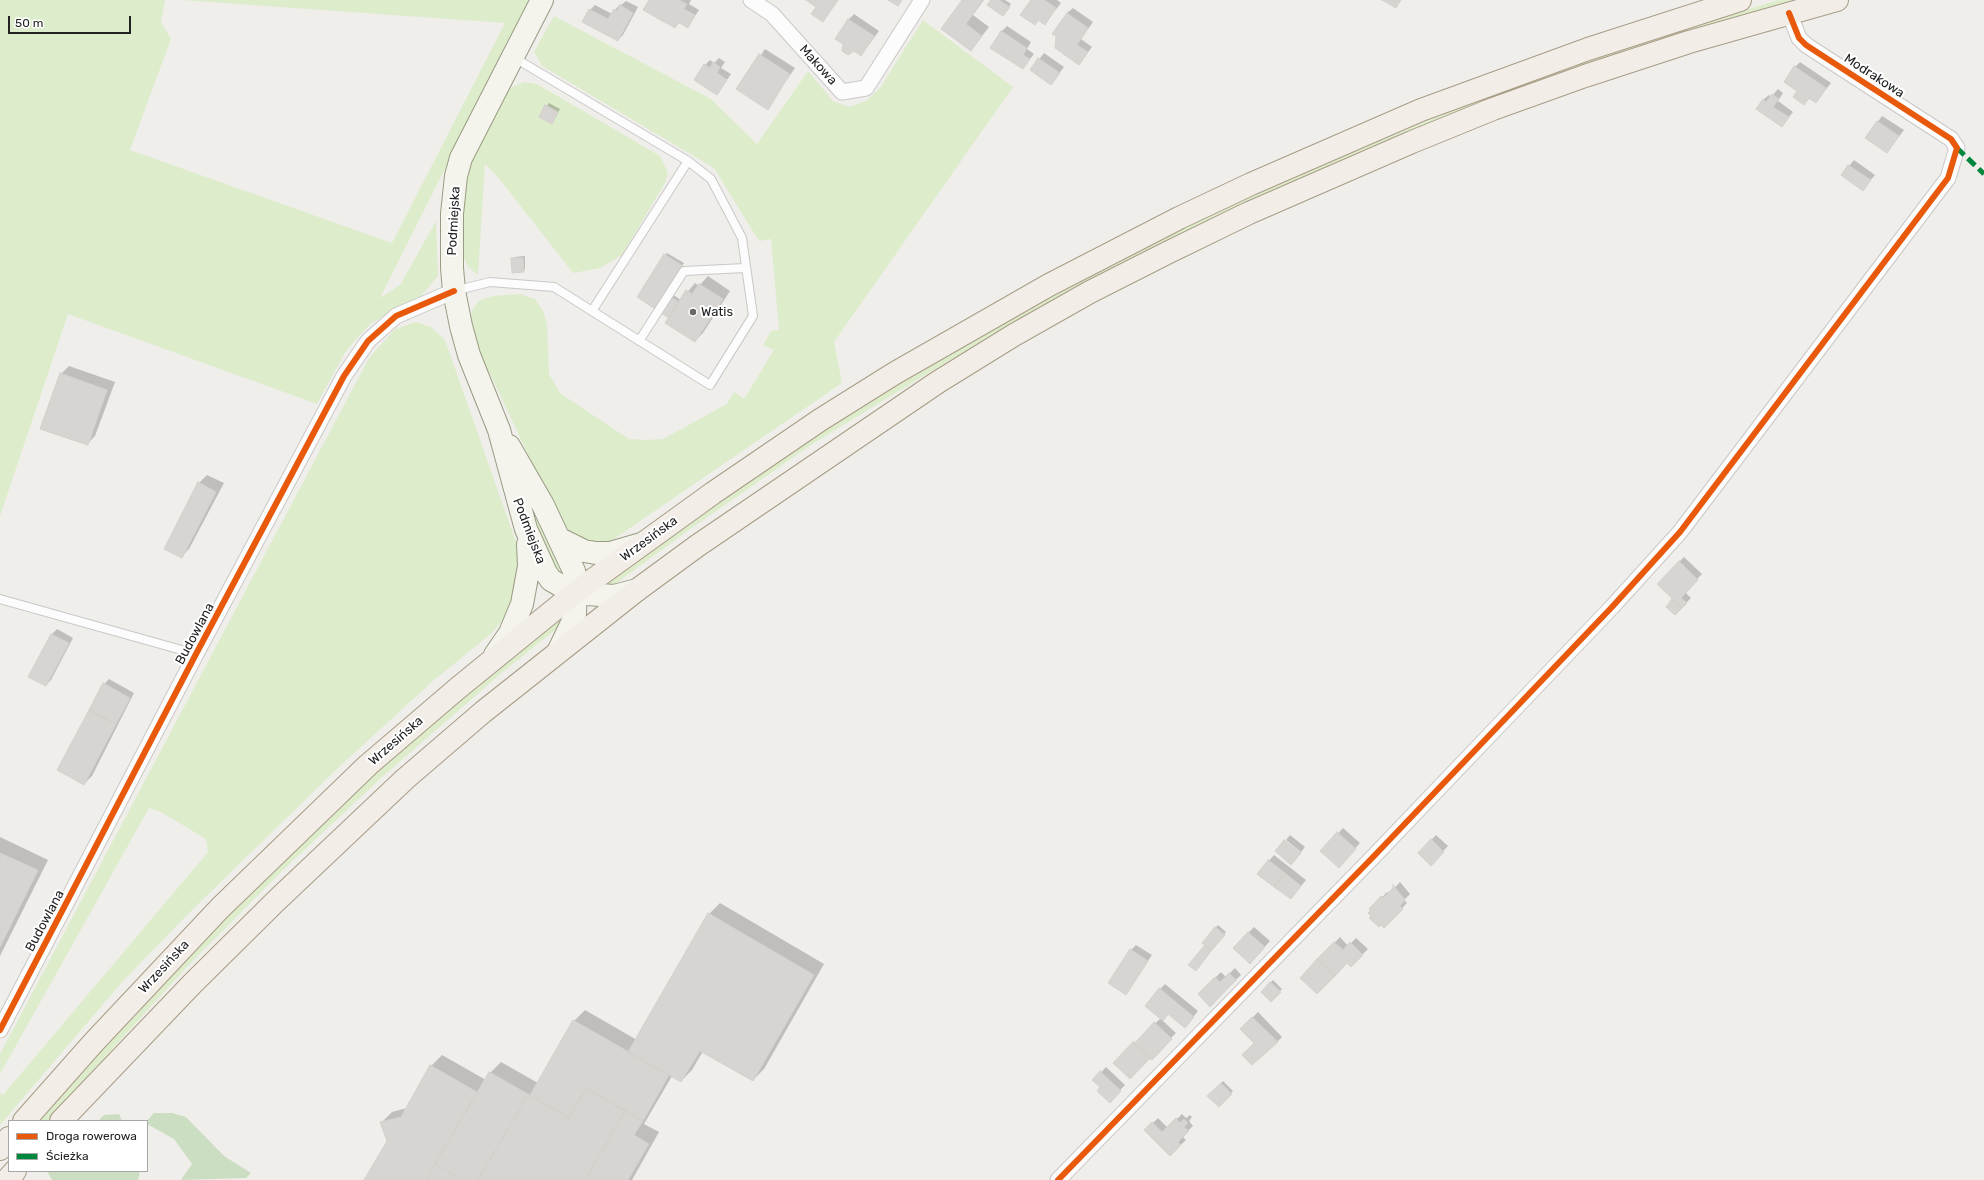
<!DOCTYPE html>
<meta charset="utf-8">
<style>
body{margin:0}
#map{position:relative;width:1984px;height:1180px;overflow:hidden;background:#f0eeeb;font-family:Rubik,sans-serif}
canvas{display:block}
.legend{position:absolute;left:8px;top:1120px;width:140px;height:52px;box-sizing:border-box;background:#fff;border:1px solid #a7a7a7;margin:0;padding:5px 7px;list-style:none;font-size:12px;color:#222}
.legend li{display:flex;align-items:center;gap:8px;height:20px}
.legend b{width:20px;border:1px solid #a7a7a7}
.scale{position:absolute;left:8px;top:16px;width:123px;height:18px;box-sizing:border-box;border:2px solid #222;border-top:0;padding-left:5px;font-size:12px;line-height:14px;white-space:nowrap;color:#222;-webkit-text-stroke:3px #fff;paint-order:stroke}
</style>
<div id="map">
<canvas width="1984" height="1180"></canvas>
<ul class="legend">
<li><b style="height:5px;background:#e8590c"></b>Droga rowerowa</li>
<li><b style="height:5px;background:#00873e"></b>Ścieżka</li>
</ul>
<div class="scale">50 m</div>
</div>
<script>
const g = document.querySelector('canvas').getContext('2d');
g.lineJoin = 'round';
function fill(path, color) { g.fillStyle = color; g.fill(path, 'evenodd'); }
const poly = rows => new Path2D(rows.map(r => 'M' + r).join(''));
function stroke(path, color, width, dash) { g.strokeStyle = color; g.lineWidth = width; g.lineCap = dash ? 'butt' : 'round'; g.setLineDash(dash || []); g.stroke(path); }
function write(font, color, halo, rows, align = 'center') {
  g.font = font + ' Rubik,sans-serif'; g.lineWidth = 4; g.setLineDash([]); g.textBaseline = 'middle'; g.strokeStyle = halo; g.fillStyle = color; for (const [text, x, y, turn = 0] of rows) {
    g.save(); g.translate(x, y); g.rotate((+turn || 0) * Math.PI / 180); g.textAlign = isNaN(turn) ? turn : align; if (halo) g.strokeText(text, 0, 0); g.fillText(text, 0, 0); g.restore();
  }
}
const grass = poly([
 [0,0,165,0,161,22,171,39,130,150,392,243,505,23,181,0,530,0,380,298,400,285,436,221,438,276,421,296,370,324,346,351,317,404,68,314,0,516],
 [1778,0,1801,0,1718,24,1012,323,912,383,814,443,696,525,615,584,611,586,603,585,692,520,811,439,909,377,1047,299,1180,230,1278,183,1451,111,1593,57],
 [554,16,711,99,757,144,808,71,833,101,849,107,866,101,880,88,923,20,1013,87,834,342,842,383,605,545,602,546,572,535,558,518,492,378,475,346,469,322,473,308,480,300,493,296,520,294,535,299,543,311,547,324,549,374,560,393,629,439,646,440,663,439,727,404,734,392,744,399,774,350,763,345,771,331,779,330,771,239,759,241,714,168,542,66,534,52],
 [524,82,537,84,660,156,668,173,665,183,622,255,600,268,573,273,497,176,485,164,478,275,468,267,462,253,461,224,468,161,506,90],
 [416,322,431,327,445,340,518,548,521,577,516,595,505,617,492,633,433,681,339,767,193,909,123,981,0,1125,0,1093,3,1095,208,852,206,839,161,812,149,808,0,1074,0,1054,369,358,395,329],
 [513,466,559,557,564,576,553,573],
 [567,611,565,622,504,671,381,778,282,871,185,969,47,1121,36,1121,82,1069,236,905,374,773]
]);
const forest = poly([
 [154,1113,172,1113,186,1117,224,1156,251,1173,246,1178,181,1180,192,1164,174,1139,147,1124,147,1121],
 [119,1114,122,1121,98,1121,104,1115],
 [47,1171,140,1171,138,1180,52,1180]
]);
const shadow = poly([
 [650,0,691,0,689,4,699,10,688,26,680,22,675,27],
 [964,0,984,0,973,15,989,27,971,50,943,29],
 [992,0,1005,0,1011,4,1005,13],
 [1032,0,1057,0,1061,3,1045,23,1039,20,1035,24],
 [626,1,638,7,623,35,618,40,590,10,595,5,612,14,620,4,621,5],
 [1073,8,1093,22,1081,39,1092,47,1079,64,1067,13],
 [854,14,879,31,861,55,848,20],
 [1007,26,1031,42,1027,49,1034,54,1023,68,1001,32],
 [765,49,795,68,767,108,738,89],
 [1044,53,1064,67,1051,84,1031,70],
 [719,58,725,62,721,68,731,74,717,94,705,65,710,60,714,63],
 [1800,62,1831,83,1816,102,1810,98,1804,104,1799,90,1795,67],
 [1778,89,1783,93,1778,101,1793,112,1782,126,1763,100,1769,95,1771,97],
 [549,103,560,109,554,120,540,116],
 [1882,116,1904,130,1887,152,1866,138],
 [1854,160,1875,175,1863,189,1849,166],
 [667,253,684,263,667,291,681,300,695,283,699,286,708,276,730,291,703,333,695,341,667,323,670,317,638,297],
 [525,256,525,269,523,271,512,259,515,257],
 [69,366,115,382,95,436,87,444,61,374],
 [207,475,224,483,189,549,181,557,199,483],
 [1684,557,1702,574,1685,592,1691,598,1675,614,1667,606,1674,599,1658,584],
 [57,629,73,638,51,680,46,685,29,676,52,634],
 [109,679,134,693,92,776,84,784,104,684],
 [1343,828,1360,843,1344,861,1322,851],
 [1290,835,1305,847,1301,852,1286,840],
 [1436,835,1448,846,1431,864,1419,853],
 [0,837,48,860,0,956],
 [1274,855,1306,880,1291,898,1258,873],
 [1400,882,1410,894,1404,900,1407,903,1384,927,1371,909,1387,892,1389,894],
 [720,903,824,964,764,1069,753,1080,703,1051,692,1070,681,1081,672,1076,644,1124,659,1132,632,1180,365,1180,388,1141,382,1122,392,1112,407,1108,431,1066,442,1055,486,1080,490,1073,501,1062,538,1083,574,1021,585,1010,637,1040,709,914],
 [1218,925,1226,932,1198,968,1206,945,1203,943],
 [1254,927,1270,941,1255,958,1234,948],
 [1340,937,1348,946,1356,938,1368,949,1351,966,1347,962,1301,978],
 [1136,945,1152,955,1126,993,1131,950],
 [1235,968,1241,975,1210,1005,1199,994,1221,972,1226,977],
 [1273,980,1282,989,1271,1000,1262,992],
 [1165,984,1198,1011,1190,1021,1169,1013,1162,1020,1176,1033,1130,1078,1114,1062,1161,1018,1160,989],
 [1258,1012,1282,1037,1266,1053,1242,1029],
 [1106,1067,1125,1085,1110,1101,1102,1087,1094,1080],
 [1223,1081,1233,1091,1219,1106,1209,1096],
 [1182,1114,1186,1118,1190,1115,1192,1117,1189,1121,1193,1126,1182,1136,1186,1140,1170,1155,1146,1130,1158,1118,1168,1128]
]);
const building = poly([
 [649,0,679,0,687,4,684,9,695,15,688,28,678,22,675,28,643,10,649,0],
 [806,0,838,0,823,22,811,14,816,7,806,0],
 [888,0,902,0,898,6,888,0],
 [962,0,983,0,966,24,982,36,971,51,941,29,962,0],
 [991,0,999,0,1010,7,1003,16,987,5,991,0],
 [1031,0,1044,0,1056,8,1045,25,1038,20,1035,25,1020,15,1031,0],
 [1382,0,1401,0,1396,8,1382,0],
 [620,5,633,13,618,41,582,22,589,9,608,19,614,9,617,11,620,5],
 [1067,13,1088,28,1077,45,1088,52,1079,65,1055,48,1056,36,1052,34,1067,13],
 [848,19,874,36,861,56,854,51,848,55,842,51,843,44,835,39,848,19],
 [1001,31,1027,48,1023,55,1030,59,1023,69,990,48,1001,31],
 [759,54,790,74,768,110,736,89,759,54],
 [1038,58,1060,73,1051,85,1030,70,1038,58],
 [713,62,720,67,717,73,727,80,717,95,694,80,704,64,710,68,713,62],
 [1794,66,1826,88,1816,103,1809,98,1804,105,1793,97,1797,91,1784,82,1794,66],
 [1772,94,1779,99,1773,107,1789,117,1782,127,1756,109,1763,99,1766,102,1772,94],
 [545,105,558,112,552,124,539,117,545,105],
 [1877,121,1899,136,1887,153,1865,138,1877,121],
 [1848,165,1871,180,1863,191,1841,175,1848,165],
 [664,254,683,266,665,294,679,302,669,318,637,297,664,254],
 [511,258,523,258,524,272,512,273,511,258],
 [699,284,723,299,695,342,665,323,686,290,692,294,699,284],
 [60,373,107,390,88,445,40,429,60,373],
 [198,482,216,492,182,558,164,549,198,482],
 [1679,561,1698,580,1681,598,1687,603,1682,608,1657,584,1679,561],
 [1672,599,1682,608,1675,615,1666,607,1672,599],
 [51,634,69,643,46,686,28,677,51,634],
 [103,683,130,698,116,724,89,710,103,683],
 [89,710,116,724,84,785,57,770,89,710],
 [1337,832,1356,849,1339,868,1320,851,1337,832],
 [1431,839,1444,852,1431,866,1418,853,1431,839],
 [1284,840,1301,853,1291,865,1275,851,1284,840],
 [0,853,38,870,0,947,0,853],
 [1268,860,1285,873,1274,887,1257,874,1268,860],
 [1285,873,1301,886,1291,899,1274,887,1285,873],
 [1393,885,1405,900,1400,906,1403,909,1384,928,1381,925,1379,927,1369,918,1371,916,1368,913,1371,910,1369,909,1381,896,1383,898,1393,888,1393,885],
 [708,913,814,975,753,1081,700,1051,681,1082,628,1052,708,913],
 [1215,927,1225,935,1211,951,1202,943,1215,927],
 [1248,932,1265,947,1250,964,1233,948,1248,932],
 [1334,942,1343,950,1350,942,1363,955,1351,967,1347,963,1335,976,1317,959,1334,942],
 [1205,945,1211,951,1196,971,1188,965,1205,945],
 [1130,949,1148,961,1126,995,1108,983,1130,949],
 [1317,959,1335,976,1317,994,1300,978,1317,959],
 [1229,973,1236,980,1210,1007,1198,994,1215,977,1220,982,1229,973],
 [1270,982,1281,992,1271,1002,1261,992,1270,982],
 [1159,988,1194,1017,1185,1028,1168,1014,1163,1021,1145,1006,1159,988],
 [1252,1017,1278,1042,1252,1065,1242,1055,1254,1043,1240,1029,1252,1017],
 [573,1020,669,1075,643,1121,586,1088,569,1118,530,1095,573,1020],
 [1154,1022,1172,1039,1152,1060,1133,1042,1135,1043,1154,1022],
 [1133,1042,1152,1060,1150,1058,1130,1079,1113,1063,1133,1042],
 [430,1065,477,1092,435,1164,426,1180,364,1180,387,1141,380,1122,401,1117,430,1065],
 [1100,1071,1121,1091,1110,1103,1097,1091,1100,1087,1092,1080,1100,1071],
 [489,1072,528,1094,478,1180,463,1180,435,1164,489,1072],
 [1221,1083,1232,1094,1219,1107,1207,1096,1221,1083],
 [586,1088,625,1111,585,1180,478,1180,528,1094,569,1118,586,1088],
 [625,1111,643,1121,634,1135,649,1144,628,1180,585,1180,625,1111],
 [1176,1118,1180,1123,1184,1119,1188,1123,1184,1127,1189,1131,1178,1142,1181,1145,1170,1156,1144,1130,1152,1122,1162,1132,1176,1118],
 [435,1164,463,1180,426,1180,435,1164]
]);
const lane = poly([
 [454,291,490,282,554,287,592,311,688,161,513,57],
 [592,311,710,385,753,316,742,238,711,179,688,161],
 [639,341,684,271,745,268],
 [0,599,196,654]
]);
const street = poly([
 [751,0,772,14,842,92,866,88,922,0],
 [0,1030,196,654,344,376,368,341,396,316,454,291],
 [1058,1180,1375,855,1612,607,1680,532,1948,178,1957,148,1951,139,1806,45,1799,38,1789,13]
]);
const secondary = poly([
 [542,0,461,158,456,176,452,214,452,268,454,291,461,326,469,355,499,430,526,529,546,573,551,580,565,588,587,594,614,596,637,590],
 [509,446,543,505,574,571,576,580,575,614,571,625,558,652],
 [560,539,584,551,596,553,610,553,641,544],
 [495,655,510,633,522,604,529,566,528,544]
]);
const primary = poly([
 [24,1121,94,1042,220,908,368,765,458,688,576,592,713,493,820,420,895,373,1049,285,1179,218,1251,184,1421,110,1588,49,1740,0],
 [61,1121,193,983,277,900,405,779,483,712,637,590,697,546,938,382,1014,335,1090,292,1169,252,1249,213,1412,142,1493,109,1585,76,1689,42,1837,0],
 [0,1149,9,1138],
 [7,1180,15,1171]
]);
const quiet = poly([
 [1957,148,1984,174]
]);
const cycleway = poly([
 [0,1030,196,654,344,376,368,341,396,316,454,291],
 [1058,1180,1375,855,1612,607,1680,532,1948,178,1957,148,1951,139,1806,45,1799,38,1789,13]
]);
const markers = [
 [693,312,4,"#6a6968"]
];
const streetNames = [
 ["Makowa",818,65,48],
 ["Modrakowa",1874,76,33],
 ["Podmiejska",454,221,-87],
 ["Podmiejska",529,531,69],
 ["Wrzesińska",649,539,-36],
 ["Budowlana",195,634,-62],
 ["Wrzesińska",396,741,-41],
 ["Budowlana",45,921,-62],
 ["Wrzesińska",164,967,-47]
];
const poiNames = [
 ["Watis",701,312]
];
fill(grass, '#ddeccb');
fill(forest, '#cbdec1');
fill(shadow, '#0003');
fill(building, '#d7d4d2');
stroke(building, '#d3d0cc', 1);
stroke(lane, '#c9c8c7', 10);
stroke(street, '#c9c8c7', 17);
stroke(secondary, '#999a82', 24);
stroke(primary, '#a79c86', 24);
stroke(lane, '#fdfcfc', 8);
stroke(street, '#fdfcfc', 15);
stroke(secondary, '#f4f4ed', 22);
stroke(primary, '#f3ede7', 22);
stroke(quiet, '#00873e', 5, [10, 5]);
stroke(cycleway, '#e8590c', 6);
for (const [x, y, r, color] of markers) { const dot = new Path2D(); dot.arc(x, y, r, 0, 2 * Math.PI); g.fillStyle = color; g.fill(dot); stroke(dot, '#fff', 1.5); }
write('13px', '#222', '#fff', streetNames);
write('13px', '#222', '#fff', poiNames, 'left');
</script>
